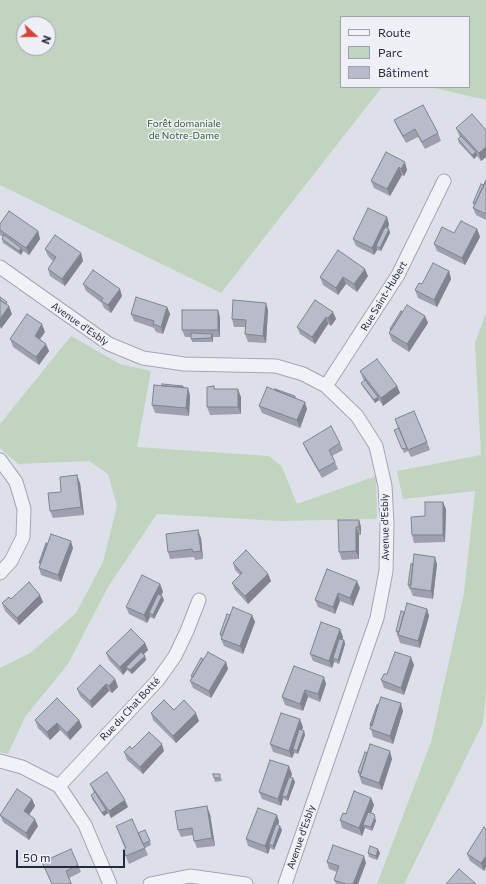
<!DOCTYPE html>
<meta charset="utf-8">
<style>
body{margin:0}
#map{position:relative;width:486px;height:884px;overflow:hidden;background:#dee0e9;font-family:Commissioner,sans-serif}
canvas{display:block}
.legend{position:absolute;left:340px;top:16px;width:130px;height:72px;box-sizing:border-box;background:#eef0f6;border:1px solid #9ea1ae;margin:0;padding:5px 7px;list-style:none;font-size:12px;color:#262a41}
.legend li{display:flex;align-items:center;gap:8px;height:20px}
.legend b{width:20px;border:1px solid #9ea1ae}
.north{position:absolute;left:16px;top:16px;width:40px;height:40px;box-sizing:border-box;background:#eef0f6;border:1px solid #9ea1ae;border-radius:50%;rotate:111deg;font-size:11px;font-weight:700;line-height:16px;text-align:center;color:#262a41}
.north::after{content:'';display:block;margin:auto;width:14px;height:18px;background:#d8443a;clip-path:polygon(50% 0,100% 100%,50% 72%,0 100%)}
.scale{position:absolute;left:16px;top:850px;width:109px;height:18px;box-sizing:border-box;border:2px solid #262a41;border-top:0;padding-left:5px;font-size:12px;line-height:14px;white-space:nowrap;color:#262a41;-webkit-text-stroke:3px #eef0f6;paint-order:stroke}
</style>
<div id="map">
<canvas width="486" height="884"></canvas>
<ul class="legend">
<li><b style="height:5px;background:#f1f2f7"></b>Route</li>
<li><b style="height:11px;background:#c0d4bf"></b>Parc</li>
<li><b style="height:11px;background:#b8bbc9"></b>Bâtiment</li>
</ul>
<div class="north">N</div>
<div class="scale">50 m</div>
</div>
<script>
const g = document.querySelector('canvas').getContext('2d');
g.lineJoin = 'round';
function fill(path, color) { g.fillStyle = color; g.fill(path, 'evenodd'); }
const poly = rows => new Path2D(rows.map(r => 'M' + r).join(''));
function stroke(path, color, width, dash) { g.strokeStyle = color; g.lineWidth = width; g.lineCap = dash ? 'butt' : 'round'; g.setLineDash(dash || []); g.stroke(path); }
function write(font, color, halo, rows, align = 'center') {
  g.font = font + ' Commissioner,sans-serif'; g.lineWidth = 3; g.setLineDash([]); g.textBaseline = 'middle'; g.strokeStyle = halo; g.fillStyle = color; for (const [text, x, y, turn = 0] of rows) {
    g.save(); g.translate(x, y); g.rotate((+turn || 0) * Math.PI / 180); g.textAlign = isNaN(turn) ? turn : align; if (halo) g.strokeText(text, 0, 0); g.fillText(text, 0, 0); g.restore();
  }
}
const green = poly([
 [0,0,486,0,486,100,430,87,469,87,469,17,341,17,341,87,382,87,221,293,0,185],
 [24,24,48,24,48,48,24,48],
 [486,313,486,692,483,723,404,884,377,884,431,742,464,593,475,491,403,499,397,471,481,455,475,343],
 [71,336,120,364,151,371,137,447,269,456,282,467,297,504,376,476,377,519,280,521,157,514,108,587,68,664,25,717,8,754,0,752,0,668,30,653,76,613,103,562,117,506,108,474,89,461,18,464,0,448,0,424]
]);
const street = poly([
 [0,267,109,344,143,358,184,364,276,366,303,374,326,386,357,416,376,446,385,486,387,523,386,571,377,618,285,884],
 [326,386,398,275,444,181],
 [0,460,16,482,24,509,23,537,11,561,0,573],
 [0,761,22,767,59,786,85,825,110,884],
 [59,786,158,680,175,656,187,631,199,600],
 [150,884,190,876,246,884]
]);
const wall = poly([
 [394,120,438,133,441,141,425,149,418,137,406,143,397,127],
 [456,128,486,130,486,157,481,161,477,156,474,159,459,143,458,139,460,137,459,135],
 [386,152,407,170,404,176,402,175,390,196,374,188,371,181],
 [486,180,486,220,476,215,473,208,474,206,473,203],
 [387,217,389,225,388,228,390,233,381,251,377,250,374,255,356,246,353,239],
 [0,224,38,231,40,239,29,255,23,251,21,255,3,243,2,239,3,237,0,235],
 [477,229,480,237,465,265,437,251,434,244,454,233],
 [45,249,81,253,83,261,65,286,50,276,48,269,53,261,48,256],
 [449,271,451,279,437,307,418,298,415,290,422,284],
 [368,276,357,292,346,284,338,295,323,285,320,277],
 [83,284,122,296,111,313,104,308,102,303,86,291],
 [167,307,170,314,163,334,156,332,154,328,134,321,131,314],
 [268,310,266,343,248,342,245,334,245,327,234,327,232,319],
 [333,312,336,319,331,326,328,324,315,344,300,334,297,327],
 [402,312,425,316,428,323,409,352,392,341,389,333,390,331,390,329],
 [220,317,220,337,213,337,213,342,192,342,191,337,185,337,182,330],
 [45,332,40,339,49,351,39,365,13,347,10,339],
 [360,371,397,386,400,393,383,406,379,400,375,403,363,387,361,383,365,381,363,379],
 [162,386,183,386,190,395,189,416,155,413,152,405],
 [214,386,215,389,241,397,241,414,210,415,207,407],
 [296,398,307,409,300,428,262,413,259,406],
 [395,419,427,442,430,450,411,457,408,451,404,453,396,434,398,428],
 [303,443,340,443,343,450,332,456,335,462,338,469,322,478,306,450],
 [80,483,84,515,53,518,50,511,61,492],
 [446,509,445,542,414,543,412,535,425,516],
 [359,520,361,527,361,535,359,535,359,559,342,560,339,552],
 [201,538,203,559,195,560,194,557,170,559,168,552],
 [73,548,61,582,41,575,39,568,40,564,39,563],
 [233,563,268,574,271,581,248,604,235,590,232,583,240,575,235,570],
 [437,564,433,599,413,596,410,589,409,588,408,585],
 [327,569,360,588,353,606,340,601,335,614,318,607,315,600],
 [160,584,163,592,161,595,162,596,164,600,154,619,150,617,147,623,129,614,126,607],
 [11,599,43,602,19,625,5,611,2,603],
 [427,609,429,616,420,648,400,643,396,631,404,612],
 [230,615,252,615,255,622,243,654,224,646,221,639,221,638,220,634],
 [343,637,342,640,344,640,345,644,339,664,334,662,332,668,313,661,310,654],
 [145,643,148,650,144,654,145,656,146,660,132,674,127,670,123,675,109,660,106,653],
 [203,659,226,662,228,669,211,698,193,688,190,681,192,678,191,676],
 [414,665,404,695,384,688,381,680],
 [294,666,326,684,320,702,308,697,303,711,285,705,282,697],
 [115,679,118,687,112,693,109,691,92,708,80,696,77,689],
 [174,710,199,721,176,743,153,720,151,713],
 [403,711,393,744,373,737,370,725],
 [35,720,79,720,82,727,70,740,60,730,50,740,38,728],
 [303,727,302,730,304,731,305,735,298,754,294,753,292,758,273,752,270,744],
 [164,751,143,774,127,760,124,752],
 [392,759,382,790,362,784,358,772],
 [292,774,291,777,293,778,295,782,288,801,283,799,281,806,262,799,259,792],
 [214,778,221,778,222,781,215,782],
 [90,784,128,807,111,818,108,813,104,816,92,799,91,795,94,793],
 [371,798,374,805,371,813,376,821,372,831,365,828,362,836,342,828,340,820,346,814],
 [32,799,35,806,29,814,38,826,29,840,3,822,0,815],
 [210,814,215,846,197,848,194,841,193,835,181,837,178,830],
 [277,815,279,822,278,825,282,830,274,850,270,848,268,854,248,846,246,839],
 [116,826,138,833,150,841,151,845,145,848,148,855,129,864,123,850,125,849],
 [486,829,484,871,470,861,467,854],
 [368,853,380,853,377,860,369,857],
 [42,862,78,865,81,872,69,878,72,884,52,884],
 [327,862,366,863,358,884,336,884,334,880,337,872,329,869]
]);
const shadedWall = poly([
 [486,147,486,157,481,161,479,153],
 [476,152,477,155,474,159,472,155],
 [405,162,407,170,404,176,401,169],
 [399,167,402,175,390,196,387,189],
 [387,217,389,225,378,247,376,246,377,250,374,255,372,248],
 [389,229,390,233,381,251,380,248],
 [477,229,480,237,465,265,462,258],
 [38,231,40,239,29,255,26,248],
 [21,248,23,251,21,255,19,251],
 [81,253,83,261,65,286,62,279],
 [365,269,368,276,357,292,354,284],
 [449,271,451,279,437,307,434,300],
 [343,277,346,284,338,295,336,288],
 [120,289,122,296,111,313,108,305],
 [266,303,268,310,266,343,263,336],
 [9,306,12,314,1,329,0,326,0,319],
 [167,307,170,314,163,334,161,327],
 [218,310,220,317,220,337,218,330],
 [333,312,336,319,331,326,328,318],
 [425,316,428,323,409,352,407,344],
 [326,317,328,324,315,344,312,337],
 [42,324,45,332,37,343,35,336],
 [212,334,213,337,213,342,211,338],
 [46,344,49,351,39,365,36,357],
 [397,386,400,393,383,406,381,398],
 [188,388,190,395,189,416,186,408],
 [238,389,241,397,241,414,238,407],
 [378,397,379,400,375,403,374,400],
 [305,402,307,409,300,428,297,420],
 [77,475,80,483,84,515,81,507],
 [443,502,446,509,445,542,443,535],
 [359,520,361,527,361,535,359,527],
 [356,527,359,535,359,559,356,551],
 [198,530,201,538,203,559,201,551],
 [71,541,73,548,61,582,58,575],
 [435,557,437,564,433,599,431,591],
 [268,574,271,581,248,604,245,596],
 [357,581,360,588,353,606,350,598],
 [160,584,163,592,151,614,149,613,150,617,147,623,144,615],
 [338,593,340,601,335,614,333,607],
 [40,595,43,602,19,625,17,618],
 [162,596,164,600,154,619,153,615],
 [427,609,429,616,420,648,418,641],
 [252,615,255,622,243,654,240,646],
 [340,629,343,637,335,659,333,658,334,662,332,668,329,661],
 [344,640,345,644,339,664,338,660],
 [145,643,148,650,129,669,126,667,127,670,123,675,120,667],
 [145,656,146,660,132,674,130,670],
 [411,657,414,665,404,695,401,688],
 [226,662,228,669,211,698,209,691],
 [324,677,326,684,320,702,318,694],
 [115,679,118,687,112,693,109,686],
 [106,684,109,691,92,708,90,701],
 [305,690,308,697,303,711,300,704],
 [401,703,403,711,393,744,390,736],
 [196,713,199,721,176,743,173,736],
 [300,719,303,727,295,750,293,749,294,753,292,758,289,751],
 [79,720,82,727,70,740,67,733],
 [57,723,60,730,50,740,47,732],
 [304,731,305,735,298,754,297,751],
 [162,744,164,751,143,774,140,767],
 [390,751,392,759,382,790,379,783],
 [289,766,292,774,284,797,282,796,283,799,281,806,278,799],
 [293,778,295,782,288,801,287,797],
 [371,798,374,805,366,826,363,825,365,828,362,836,359,828],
 [32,799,35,806,27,818,24,811],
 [125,800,128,807,111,818,109,811],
 [207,806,210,814,215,846,212,838],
 [106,810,108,813,104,816,102,813],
 [277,815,279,822,271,845,269,844,270,848,268,854,265,846],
 [375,817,376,821,372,831,371,827],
 [35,819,38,826,29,840,26,833],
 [280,826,282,830,274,850,273,846],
 [378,849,380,853,377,860,376,856],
 [364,856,366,863,358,884,353,884],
 [486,856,486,867,484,871,481,863]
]);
const building = poly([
 [423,105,438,133,422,142,415,129,403,136,394,120,423,105],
 [472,114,486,130,486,147,479,153,456,128,472,114],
 [461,136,476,152,472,155,458,139,461,136],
 [386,152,405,162,401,169,399,167,387,189,371,181,386,152],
 [486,180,486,214,473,208,486,180],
 [481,184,484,185,475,204,473,203,481,184],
 [368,208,387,217,372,248,353,239,368,208],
 [9,211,38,231,26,248,0,230,0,224,9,211],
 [461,221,477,229,462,258,434,244,442,227,454,233,461,221],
 [385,227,389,229,380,248,376,246,385,227],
 [4,235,21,248,19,251,2,239,4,235],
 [55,235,81,253,62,279,48,269,56,257,45,249,55,235],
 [338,250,365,269,354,284,343,277,336,288,320,277,338,250],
 [433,263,449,271,434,300,415,290,419,283,422,284,433,263],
 [93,270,120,289,108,305,101,301,103,298,83,284,93,270],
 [0,297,7,302,6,304,0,300,0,297],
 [136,297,167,307,161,327,153,324,154,321,131,314,136,297],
 [0,300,9,306,0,319,0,300],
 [233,300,266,303,263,336,245,334,246,320,232,319,233,300],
 [315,300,333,312,328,318,326,317,312,337,297,327,315,300],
 [407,305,425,316,407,344,389,333,407,305],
 [182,310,218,310,218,330,182,330,182,310],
 [401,311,402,312,391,330,390,329,401,311],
 [27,314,42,324,35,336,46,344,36,357,10,339,27,314],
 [191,333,212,334,211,338,191,339,191,333],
 [377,359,397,386,381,398,360,371,377,359],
 [365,380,378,397,374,400,361,383,365,380],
 [162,384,183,386,183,387,162,386,162,384],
 [154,385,188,388,186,408,152,405,154,385],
 [214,386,214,389,238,389,238,407,207,407,207,387,214,386],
 [267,387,305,402,297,420,259,406,267,387],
 [275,389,295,396,295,398,275,390,275,389],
 [414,411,427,442,408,450,395,419,414,411],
 [331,426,340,443,329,450,335,462,319,471,303,443,331,426],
 [399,428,407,448,402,449,394,430,399,428],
 [77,475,81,507,50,511,48,493,61,492,60,477,77,475],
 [425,502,443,502,443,535,412,535,411,517,425,516,425,502],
 [338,520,359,520,359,527,356,527,356,551,339,552,338,520],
 [198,530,201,551,193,552,192,549,168,552,166,534,198,530],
 [51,534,71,541,58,575,39,568,51,534],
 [46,543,47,544,40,563,39,563,46,543],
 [246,550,268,574,245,596,232,583,242,573,233,563,246,550],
 [414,554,435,557,431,591,410,588,414,554],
 [411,564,413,564,411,585,408,585,411,564],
 [327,569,357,581,350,598,338,593,333,607,315,600,327,569],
 [142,575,160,584,144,615,126,607,142,575],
 [29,582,40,595,17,618,2,603,9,597,11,599,29,582],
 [158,594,162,596,153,615,149,613,158,594],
 [407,603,427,609,418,641,398,635,407,603],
 [233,607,252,615,240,646,221,639,233,607],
 [401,611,404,612,399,632,396,631,401,611],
 [227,614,230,615,222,635,220,634,227,614],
 [321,622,340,629,329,661,310,654,321,622],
 [131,629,145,643,120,667,106,653,131,629],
 [339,639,344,640,338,660,333,658,339,639],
 [141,652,145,656,130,670,126,667,141,652],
 [208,652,226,662,209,691,190,681,208,652],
 [395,652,411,657,401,688,381,680,384,674,387,674,395,652],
 [201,658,203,659,193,677,191,676,201,658],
 [100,665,115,679,109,686,106,684,90,701,77,689,100,665],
 [294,666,324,677,318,694,305,690,300,704,282,697,294,666],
 [381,697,401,703,390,736,370,729,381,697],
 [57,698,79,720,67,733,57,723,47,732,35,720,57,698],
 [164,700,174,710,184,700,196,713,173,736,151,713,164,700],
 [377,705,378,705,372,726,370,725,377,705],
 [281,713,300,719,289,751,270,744,281,713],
 [299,729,304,731,297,751,293,749,299,729],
 [149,732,162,744,140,767,124,752,130,746,132,749,149,732],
 [370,744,390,751,379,783,360,776,370,744],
 [365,752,367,753,361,773,358,772,365,752],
 [270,760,289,766,278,799,259,792,270,760],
 [107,772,125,800,109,811,90,784,107,772],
 [213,774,220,774,220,778,214,778,213,774],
 [289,777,293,778,287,797,282,796,289,777],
 [17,789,32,799,24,811,35,819,26,833,0,815,17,789],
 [354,791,371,798,359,828,340,820,343,813,346,814,354,791],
 [95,792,106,810,102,813,91,795,95,792],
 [207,806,212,838,194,841,192,828,178,830,175,811,207,806],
 [258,808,277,815,265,846,246,839,258,808],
 [368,812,374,814,375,817,371,827,363,825,368,812],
 [132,819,145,848,126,856,123,850,126,848,116,826,132,819],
 [276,824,280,826,273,846,269,844,276,824],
 [484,827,486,829,486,856,481,863,467,854,484,827],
 [145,830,150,841,143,844,138,833,145,830],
 [333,845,364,856,353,884,346,884,334,880,339,866,327,862,333,845],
 [370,846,378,849,376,856,368,853,370,846],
 [71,849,78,865,66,871,71,883,70,884,52,884,42,862,71,849],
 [459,869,476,884,446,884,459,869]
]);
const parkNames = [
 ["Forêt domaniale",184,124],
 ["de Notre-Dame",184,136]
];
const streetNames = [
 ["Rue Saint-Hubert",384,296,-59],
 ["Avenue d'Esbly",80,324,35],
 ["Avenue d'Esbly",385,527,-91],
 ["Rue du Chat Botté",130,709,-47],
 ["Avenue d'Esbly",301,837,-71]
];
fill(green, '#c0d4bf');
stroke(street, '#a3a6b3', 15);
stroke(street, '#f1f2f7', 13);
fill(wall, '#9ea1ad');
fill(shadedWall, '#81838d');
fill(building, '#b8bbc9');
stroke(building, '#81838d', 1);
write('10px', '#335e34', '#eef0f6', parkNames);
write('10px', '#262a41', '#eef0f6', streetNames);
</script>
